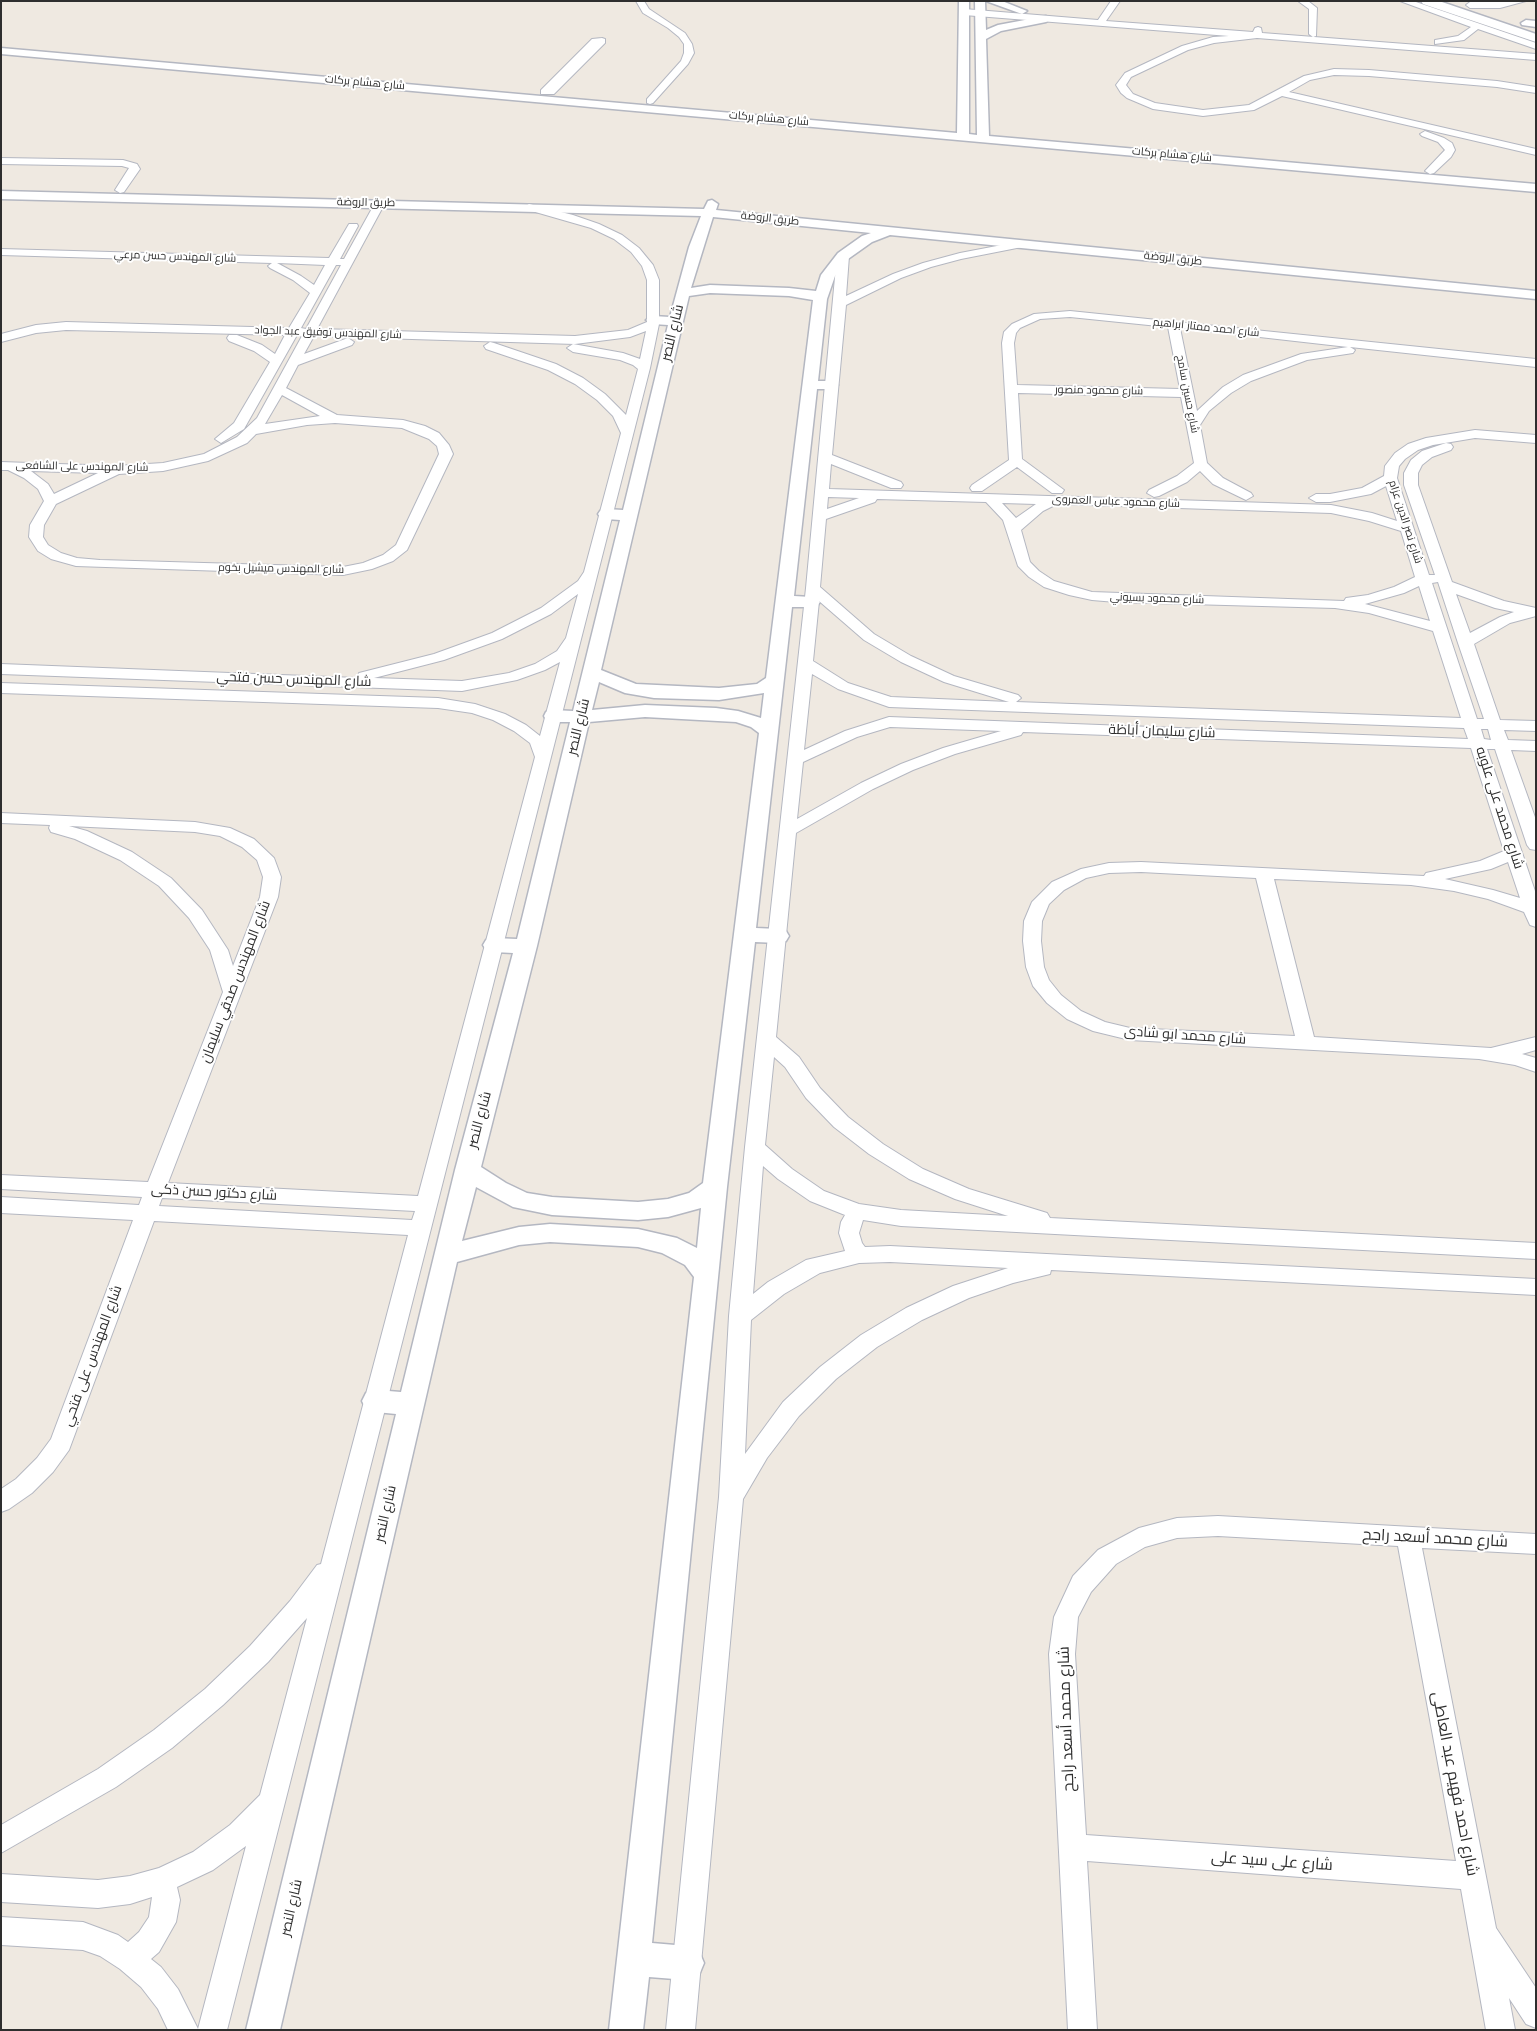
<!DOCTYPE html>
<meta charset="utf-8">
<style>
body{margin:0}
#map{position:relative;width:1537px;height:2031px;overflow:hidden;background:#efe9e1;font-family:Roboto,sans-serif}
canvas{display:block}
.frame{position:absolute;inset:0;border:2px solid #2e2e2e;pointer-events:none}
</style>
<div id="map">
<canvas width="1537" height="2031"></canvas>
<div class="frame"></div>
</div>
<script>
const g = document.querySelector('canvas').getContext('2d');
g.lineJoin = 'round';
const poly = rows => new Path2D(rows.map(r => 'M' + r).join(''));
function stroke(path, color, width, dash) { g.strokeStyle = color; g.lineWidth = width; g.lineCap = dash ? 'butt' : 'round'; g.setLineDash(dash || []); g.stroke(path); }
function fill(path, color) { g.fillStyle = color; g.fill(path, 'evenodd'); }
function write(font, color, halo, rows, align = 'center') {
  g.font = font + ' Roboto,Cairo,sans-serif'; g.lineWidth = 4; g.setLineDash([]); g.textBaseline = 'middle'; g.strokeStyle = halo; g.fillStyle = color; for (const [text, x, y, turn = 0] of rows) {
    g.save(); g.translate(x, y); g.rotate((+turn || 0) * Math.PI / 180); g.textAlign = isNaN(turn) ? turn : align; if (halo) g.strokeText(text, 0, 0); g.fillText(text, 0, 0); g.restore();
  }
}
const minor = poly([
 [636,1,644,1,649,9,685,33,692,44,694,53,688,64,653,103,650,104,647,103,647,99,681,61,684,53,684,44,679,37,668,28,643,13,636,1],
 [1111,1,1120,1,1106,21,1253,32,1255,28,1258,27,1261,28,1262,33,1536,54,1536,60,1257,38,1214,43,1188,50,1131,77,1126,85,1133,94,1155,103,1203,110,1249,105,1304,76,1334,69,1369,70,1497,81,1536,87,1536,93,1497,87,1369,76,1334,75,1310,80,1289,92,1536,149,1536,155,1282,96,1254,110,1203,116,1153,109,1127,98,1121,93,1116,85,1125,73,1182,46,1213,37,1229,36,964,15,960,12,964,9,1098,20,1111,1],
 [1298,1,1308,1,1317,8,1316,36,1313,37,1309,34,1309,9,1298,1],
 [1400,1,1413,1,1536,43,1536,49,1478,29,1464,40,1435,44,1435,40,1458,36,1471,27,1400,1],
 [1526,1,1500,8,1470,8,1466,5,1470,2,1526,1],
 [602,38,605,39,605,43,554,94,541,94,541,90,592,39,602,38],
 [1425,131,1444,138,1452,143,1455,150,1451,157,1434,173,1430,174,1425,171,1445,150,1438,142,1422,136,1420,134,1425,131],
 [1,158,123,160,137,164,140,169,124,192,120,193,115,190,129,168,122,166,1,164,1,158],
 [380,200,385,203,317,329,575,336,628,330,647,322,647,280,642,266,631,252,614,239,591,228,525,209,524,207,529,204,573,215,599,224,622,235,639,248,653,265,659,280,659,324,650,368,227,2030,168,2030,158,2009,141,1987,120,1969,100,1956,83,1950,1,1945,1,1917,83,1922,118,1935,128,1942,139,1932,149,1917,152,1897,130,1904,98,1908,1,1902,1,1874,98,1880,130,1876,159,1868,193,1852,230,1825,260,1795,307,1618,268,1662,223,1705,172,1748,116,1787,1,1853,1,1825,98,1769,154,1730,205,1689,250,1646,290,1601,317,1565,321,1564,408,1235,154,1221,69,1450,53,1472,32,1493,9,1509,1,1512,1,1489,16,1479,37,1458,51,1439,133,1220,1,1213,1,1197,139,1205,142,1197,1,1189,1,1175,148,1182,223,992,210,950,189,918,159,886,120,860,75,839,51,832,49,828,50,825,1,823,1,813,195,822,230,828,254,839,274,858,281,877,278,897,168,1183,418,1196,535,757,530,743,514,731,493,720,472,713,438,708,1,693,1,683,438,698,475,704,505,714,526,725,540,736,560,662,545,670,517,680,462,691,1,674,1,664,357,678,359,673,434,654,492,633,541,608,578,581,584,572,621,433,613,416,597,400,575,384,548,370,486,349,484,346,490,342,494,343,556,364,583,378,605,394,626,415,638,369,633,365,620,360,573,352,567,348,573,344,623,353,640,359,646,331,630,337,575,344,314,336,304,354,348,338,354,342,352,345,298,365,286,388,337,415,403,420,425,426,439,433,449,445,453,454,407,550,393,561,372,569,343,575,76,566,51,559,38,551,29,537,30,525,44,501,38,489,24,478,8,470,1,470,1,462,116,466,163,463,204,454,237,437,257,418,302,336,297,335,244,429,221,443,215,439,234,423,270,362,254,351,229,341,227,338,229,335,237,335,262,345,275,354,285,335,66,330,36,333,1,342,1,334,36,325,66,322,289,328,310,293,293,280,270,268,268,266,272,263,1,255,1,249,329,258,349,224,357,224,358,226,340,259,344,259,375,203,380,200],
 [277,263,325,265,314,285,301,276,277,263],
 [336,265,341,265,306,329,301,328,336,265],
 [282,395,320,416,265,424,282,395],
 [335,423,402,428,429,439,437,446,439,454,396,545,383,555,363,563,343,567,100,560,77,558,61,553,48,545,43,537,44,525,56,504,119,474,163,471,208,461,247,443,256,434,307,425,335,423],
 [31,471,98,473,54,494,48,484,31,471],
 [578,594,566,638,557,651,535,664,509,673,462,681,374,678,444,660,502,639,551,614,578,594],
 [69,826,195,832,220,836,242,847,257,860,263,877,260,897,233,966,228,950,202,910,171,878,132,852,87,831,69,826],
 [162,1198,415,1211,412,1220,159,1206,162,1198],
 [246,1846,198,2029,178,1989,161,1967,151,1959,159,1952,176,1922,180,1900,177,1887,213,1870,246,1846],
 [1023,241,1027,242,1028,244,1027,246,961,259,931,267,901,278,846,305,832,455,901,482,903,485,901,488,891,488,831,464,829,489,1331,505,1372,513,1397,521,1386,486,1371,494,1330,502,1316,502,1309,498,1316,494,1330,494,1362,488,1384,476,1385,466,1395,453,1408,444,1426,438,1475,430,1536,435,1536,443,1475,438,1433,445,1418,450,1405,459,1399,466,1397,478,1429,575,1435,575,1404,485,1404,473,1411,460,1422,451,1446,443,1451,444,1453,447,1451,450,1432,457,1422,465,1418,473,1418,485,1452,582,1504,601,1536,608,1536,616,1510,623,1474,644,1500,720,1536,721,1536,731,1504,730,1508,740,1536,741,1536,751,1511,750,1536,820,1536,850,1530,849,1527,845,1495,749,1487,749,1536,894,1536,927,1530,925,1524,912,1488,899,1454,891,1411,885,1274,879,1314,1037,1491,1048,1536,1037,1536,1050,1522,1054,1536,1058,1536,1072,1515,1065,1479,1059,1130,1040,1093,1031,1067,1019,1047,1003,1033,986,1026,967,1023,941,1024,921,1032,902,1052,882,1081,869,1109,863,1141,862,1424,876,1426,873,1480,861,1504,851,1471,748,1023,732,1021,735,955,754,913,770,873,789,796,833,776,1037,799,1057,820,1088,848,1117,883,1144,923,1169,969,1189,1047,1213,1050,1218,1536,1243,1536,1259,901,1226,863,1220,859,1233,862,1243,865,1247,890,1246,1536,1279,1536,1295,1051,1270,1050,1274,1013,1283,969,1298,922,1320,877,1347,836,1379,799,1416,767,1458,743,1499,695,2030,666,2030,719,1497,729,1316,745,1147,806,588,837,256,843,253,849,256,846,296,893,274,923,263,960,253,1023,241],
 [828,497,859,498,827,509,828,497],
 [877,499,986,502,1003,520,1018,566,1029,577,1044,587,1069,595,1092,600,1116,602,1335,608,1369,613,1433,631,1461,718,1016,702,1021,698,1018,695,954,676,911,656,874,634,820,587,826,519,875,502,877,499],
 [1002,503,1036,504,1016,518,1002,503],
 [1057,504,1331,513,1369,521,1401,531,1415,577,1394,587,1368,595,1346,598,1344,601,1092,592,1054,581,1039,571,1030,562,1021,530,1043,511,1057,504],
 [1438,582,1458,643,1484,719,1477,719,1432,583,1438,582],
 [1419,586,1430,621,1365,604,1404,593,1419,586],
 [1456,594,1495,608,1514,612,1500,617,1470,633,1456,594],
 [819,601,864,640,901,662,944,682,1009,702,891,697,848,683,813,661,819,601],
 [812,674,838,689,889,707,1464,728,1468,739,889,717,845,731,804,750,812,674],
 [890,727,1001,731,943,748,901,764,861,783,797,819,803,762,857,737,890,727],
 [1481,729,1488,729,1491,740,1484,739,1481,729],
 [1508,862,1520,898,1493,890,1445,879,1491,869,1508,862],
 [1141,872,1256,878,1295,1036,1130,1028,1105,1022,1081,1011,1061,995,1049,980,1044,967,1041,941,1042,921,1049,904,1064,890,1086,878,1109,873,1141,872],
 [774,1057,785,1067,806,1098,834,1127,869,1154,909,1179,955,1199,1008,1216,901,1210,859,1204,824,1191,792,1169,765,1145,774,1057],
 [763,1166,778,1179,810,1201,845,1215,841,1222,839,1233,845,1251,806,1260,768,1282,753,1294,763,1166],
 [890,1262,1008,1268,953,1286,906,1308,861,1335,820,1367,783,1402,745,1454,751,1320,784,1294,820,1273,859,1263,890,1262],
 [1070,311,1536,359,1536,367,1350,347,1355,350,1353,353,1307,360,1251,381,1231,393,1209,411,1200,425,1207,463,1223,478,1251,493,1253,496,1246,500,1213,484,1200,471,1187,482,1159,496,1154,497,1147,493,1149,490,1177,476,1194,463,1181,397,1018,393,1022,459,1064,490,1062,493,1052,493,1017,467,982,491,972,491,970,488,972,485,1009,460,1002,343,1004,332,1012,324,1034,314,1070,311],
 [1070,317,1168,327,1180,389,1017,385,1014,343,1016,333,1020,328,1040,319,1070,317],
 [1180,328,1348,347,1301,354,1243,375,1223,387,1197,411,1180,328],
 [1218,1516,1536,1534,1536,1554,1422,1548,1496,1928,1536,1988,1536,2028,1526,2024,1509,1998,1515,2030,1486,2030,1461,1889,1087,1861,1097,2030,1068,2030,1049,1654,1054,1617,1073,1576,1098,1550,1139,1528,1177,1518,1218,1516],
 [1218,1536,1398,1546,1456,1861,1086,1835,1075,1654,1078,1617,1091,1592,1116,1564,1145,1547,1177,1538,1218,1536]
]);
const tertiary = poly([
 [959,1,969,1,969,134,977,135,975,1,985,1,986,30,998,25,1046,16,1051,19,1046,22,1001,31,986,39,989,136,1536,184,1536,192,1,54,1,48,957,133,959,1],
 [986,1,1002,1,1027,11,1022,14,986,1],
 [1526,20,1536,21,1536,27,1522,25,1521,23,1526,20],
 [1,191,704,209,708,201,712,200,718,204,716,210,1536,291,1536,299,890,235,872,242,848,259,835,276,827,299,818,381,831,381,836,382,838,385,836,388,831,389,817,389,794,596,811,597,817,598,820,602,817,606,811,607,792,607,756,928,778,929,786,931,789,936,786,941,778,943,755,942,727,1187,652,1943,687,1946,699,1951,704,1963,699,1975,687,1980,649,1977,643,2030,609,2030,694,1277,685,1265,662,1253,638,1247,550,1242,519,1245,457,1262,280,2030,246,2030,396,1414,376,1412,366,1409,362,1401,366,1393,376,1390,401,1392,455,1170,513,953,494,952,486,950,483,945,486,940,494,938,517,939,570,722,553,722,546,720,544,716,546,712,553,710,573,711,620,520,606,519,600,517,598,514,600,511,606,509,623,510,668,325,653,324,646,320,653,316,670,317,689,247,701,216,1,199,1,191],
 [713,217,871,233,862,236,838,253,821,275,816,291,789,288,710,285,691,288,713,217],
 [710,293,789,296,813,300,766,678,757,684,719,688,636,684,601,670,689,296,710,293],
 [599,682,625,693,654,698,719,700,764,693,761,718,738,711,716,708,645,705,592,710,599,682],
 [645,717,736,722,751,727,759,733,703,1183,689,1193,668,1199,638,1202,552,1197,527,1193,506,1183,481,1167,537,946,589,722,645,717],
 [476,1187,513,1207,552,1215,638,1220,668,1217,701,1208,697,1248,677,1238,638,1229,550,1224,519,1227,462,1241,476,1187]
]);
const secondary = poly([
 [1421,1,1439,1,1536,34,1536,42,1423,4,1421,1]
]);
const farStreetnames = [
 ["شارع هشام بركات",365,83,5],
 ["شارع هشام بركات",769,119,5],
 ["شارع هشام بركات",1172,155,5],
 ["طريق الروضة",366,203,1],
 ["طريق الروضة",770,219,6],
 ["شارع المهندس حسن مرعي",175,257,2],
 ["طريق الروضة",1173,259,6],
 ["شارع احمد ممتاز ابراهيم",1206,328,6],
 ["شارع المهندس توفيق عبد الجواد",328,333,2],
 ["شارع محمود منصور",1099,391,1],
 ["شارع حسين سامح",1187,394,79],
 ["شارع المهندس على الشافعى",82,467,1],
 ["شارع محمود عباس العمروى",1116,502,2],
 ["شارع نصر الدين عزام",1405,522,72],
 ["شارع المهندس ميشيل بخوم",281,569,1],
 ["شارع محمود بسيوني",1157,599,2]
];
const streetNames = [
 ["شارع النصر",673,333,-76],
 ["شارع المهندس حسن فتحي",294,680,2],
 ["شارع النصر",579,727,-76],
 ["شارع سليمان أباظة",1162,732,2],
 ["شارع محمد على علوبه",1499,808,72],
 ["شارع المهندس صدقي سليمان",236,982,-69],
 ["شارع محمد ابو شادى",1185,1036,4],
 ["شارع النصر",480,1120,-75],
 ["شارع دكتور حسن ذكى",214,1193,3],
 ["شارع المهندس على فتحي",93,1356,-70],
 ["شارع النصر",386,1514,-77],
 ["شارع النصر",292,1908,-77]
];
const nearStreetnames = [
 ["شارع محمد أسعد راجح",1435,1539,3],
 ["شارع محمد أسعد راجح",1067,1719,-92],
 ["شارع احمد فهيم عبد العاطى",1454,1784,79],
 ["شارع على سيد على",1272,1862,4]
];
stroke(minor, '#b4b7c1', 2);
stroke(tertiary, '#b4b7c1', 3);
stroke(secondary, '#b4b7c1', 3);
fill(minor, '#fff');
fill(tertiary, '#fff');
fill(secondary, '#fff');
write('11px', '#2e2e2e', '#fff', farStreetnames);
write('14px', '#2e2e2e', '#fff', streetNames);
write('16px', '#2e2e2e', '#fff', nearStreetnames);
</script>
